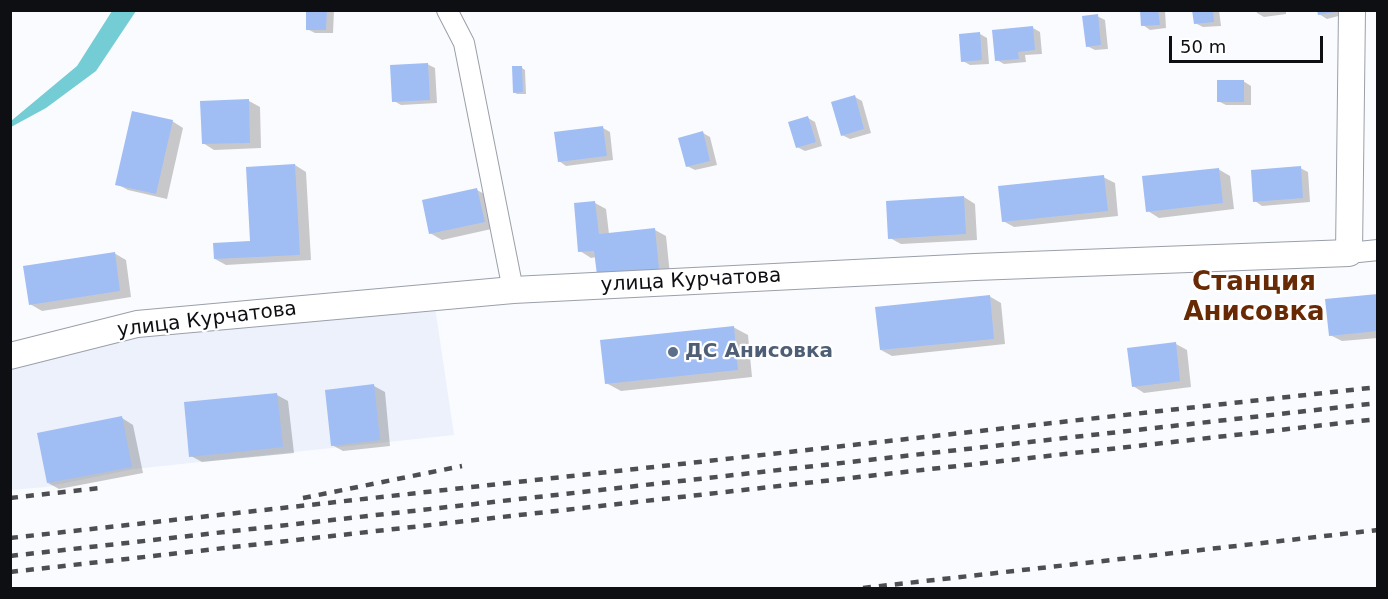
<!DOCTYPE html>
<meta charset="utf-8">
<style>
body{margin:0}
#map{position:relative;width:1388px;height:599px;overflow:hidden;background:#fafbfe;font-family:"DejaVu Sans",sans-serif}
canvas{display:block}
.frame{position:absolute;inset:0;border:12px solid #0e0f13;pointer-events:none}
.scale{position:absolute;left:1169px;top:36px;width:154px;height:27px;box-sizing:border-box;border:3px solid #0e0f13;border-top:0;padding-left:8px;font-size:18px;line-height:21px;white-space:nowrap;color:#0e0f13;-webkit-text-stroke:4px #fff;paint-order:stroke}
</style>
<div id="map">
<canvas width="1388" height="599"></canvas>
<div class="frame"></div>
<div class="scale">50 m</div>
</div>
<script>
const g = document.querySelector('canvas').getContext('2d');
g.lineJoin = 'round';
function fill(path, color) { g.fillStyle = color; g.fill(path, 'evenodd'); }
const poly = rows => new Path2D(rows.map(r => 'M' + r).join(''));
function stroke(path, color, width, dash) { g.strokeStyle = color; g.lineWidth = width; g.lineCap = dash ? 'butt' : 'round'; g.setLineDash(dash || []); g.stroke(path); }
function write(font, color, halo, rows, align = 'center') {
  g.font = font + ' "DejaVu Sans",sans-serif'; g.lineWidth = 4.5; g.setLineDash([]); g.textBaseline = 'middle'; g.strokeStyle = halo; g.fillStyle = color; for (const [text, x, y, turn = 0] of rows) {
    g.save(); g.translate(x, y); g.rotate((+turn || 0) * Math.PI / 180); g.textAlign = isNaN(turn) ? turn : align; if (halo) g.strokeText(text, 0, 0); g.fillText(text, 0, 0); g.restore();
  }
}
const built = poly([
 [435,307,454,435,134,469,46,487,11,490,11,368,138,335]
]);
const water = poly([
 [112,11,136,11,96,71,46,108,11,127,11,121,77,66]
]);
const shadow = poly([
 [307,10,334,10,333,33,315,33,307,29],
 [1142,10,1165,10,1166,28,1150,30,1143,25],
 [1194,10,1219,10,1221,26,1203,27,1195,23],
 [1256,10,1286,10,1286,14,1264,17,1257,13],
 [1318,10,1345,10,1346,14,1327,19,1319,14],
 [1097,16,1105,20,1108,49,1095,50,1087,46],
 [1033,28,1040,32,1042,54,1025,55,1026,62,1004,64,997,60],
 [980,34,987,38,989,64,970,65,963,61],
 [427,64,435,68,437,103,401,105,394,101],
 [522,68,525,70,526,94,517,94,514,92],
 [1243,81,1251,86,1251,105,1226,105,1218,101],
 [855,97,862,101,871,133,850,139,842,135],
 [249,101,260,107,261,148,214,150,203,143],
 [808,118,815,122,822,146,805,151,797,147],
 [172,121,183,128,167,199,128,190,117,184],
 [603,128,610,132,613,160,566,166,559,161],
 [703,133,710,137,717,165,695,170,687,166],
 [295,165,306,172,311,260,226,265,215,259,252,243],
 [1300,168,1308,172,1310,202,1262,206,1255,201],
 [1218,169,1230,176,1234,209,1159,218,1148,211],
 [1103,177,1115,183,1118,216,1014,227,1003,221],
 [477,190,488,196,496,228,442,240,430,233],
 [964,197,975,204,977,240,901,244,890,238],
 [595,203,606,209,609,234,655,230,666,236,670,275,609,281,596,257,591,258,580,251],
 [114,253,126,260,131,297,42,311,30,304],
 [989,296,1001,303,1005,344,892,356,881,350],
 [1378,296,1378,338,1342,341,1330,335],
 [733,327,748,335,752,377,621,391,606,383],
 [1176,344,1187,350,1191,387,1144,393,1133,386],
 [374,386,385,392,390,446,343,451,332,445],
 [277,395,288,401,294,453,202,462,191,456],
 [122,418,133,425,143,473,59,489,48,483]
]);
const building = poly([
 [306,10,327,10,326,30,306,30],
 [1140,10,1158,10,1160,25,1141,26],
 [1192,10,1213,10,1214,22,1194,24],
 [1317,10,1335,10,1335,12,1318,15],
 [1098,14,1101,45,1086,47,1082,16],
 [1033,26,1035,50,1018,52,1019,59,995,61,992,30],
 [980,32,982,60,961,62,959,34],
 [428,63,430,100,392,102,390,65],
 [512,66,522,66,523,92,513,93],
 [1217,80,1244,80,1244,102,1217,102],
 [855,95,864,129,841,136,831,102],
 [249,99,250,143,202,144,200,101],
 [132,111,173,120,156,194,115,185],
 [808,116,816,142,796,148,788,122],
 [603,126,607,156,558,162,554,132],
 [703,131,710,161,686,167,678,138],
 [295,164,300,255,214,259,213,243,250,241,246,167],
 [1301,166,1303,198,1253,202,1251,170],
 [1219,168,1223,203,1146,212,1142,176],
 [1104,175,1108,211,1002,222,998,186],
 [477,188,485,222,429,234,422,200],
 [964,196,966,234,888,239,886,201],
 [595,201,599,234,655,228,659,269,597,275,594,251,578,252,574,203],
 [115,252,120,291,29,305,23,266],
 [1378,294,1378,331,1329,336,1325,299],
 [990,295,994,339,880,350,875,307],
 [734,326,738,370,605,384,600,340],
 [1176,342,1180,381,1132,387,1127,348],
 [374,384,380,440,331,446,325,390],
 [277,393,283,447,189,457,184,402],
 [122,416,132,467,47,483,37,433]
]);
const minor = poly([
 [447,10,464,43,513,290],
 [1349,253,1378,250]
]);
const tertiary = poly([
 [10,356,137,324,513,290,975,267,1349,253,1352,10]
]);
const rail = poly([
 [10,498,100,488],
 [303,498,462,466],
 [10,538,1378,387],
 [10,556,1378,403],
 [10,572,1378,419],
 [863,588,1378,530]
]);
const markers = [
 [673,352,6,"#5c6f8a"]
];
const streetNames = [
 ["улица Курчатова",691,281,-3],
 ["улица Курчатова",207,320,-7]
];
const serviceNames = [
 ["ДС Анисовка",685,352]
];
const districtNames = [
 ["Станция",1254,283],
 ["Анисовка",1254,313]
];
fill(built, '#ecf1fc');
fill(water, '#74ccd4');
fill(shadow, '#0003');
fill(building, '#a0bdf4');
stroke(minor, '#9a9fa9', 22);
stroke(tertiary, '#9a9fa9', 28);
stroke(minor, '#fff', 20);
stroke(tertiary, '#fff', 26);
stroke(rail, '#4d4e52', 4.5, [8, 8]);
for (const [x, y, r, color] of markers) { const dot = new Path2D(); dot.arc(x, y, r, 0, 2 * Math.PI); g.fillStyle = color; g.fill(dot); stroke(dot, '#fff', 2); }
write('20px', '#0e0f13', '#fff', streetNames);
write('bold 20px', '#4e5e75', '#fff', serviceNames, 'left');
write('bold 26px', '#682a05', '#fff', districtNames);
</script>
